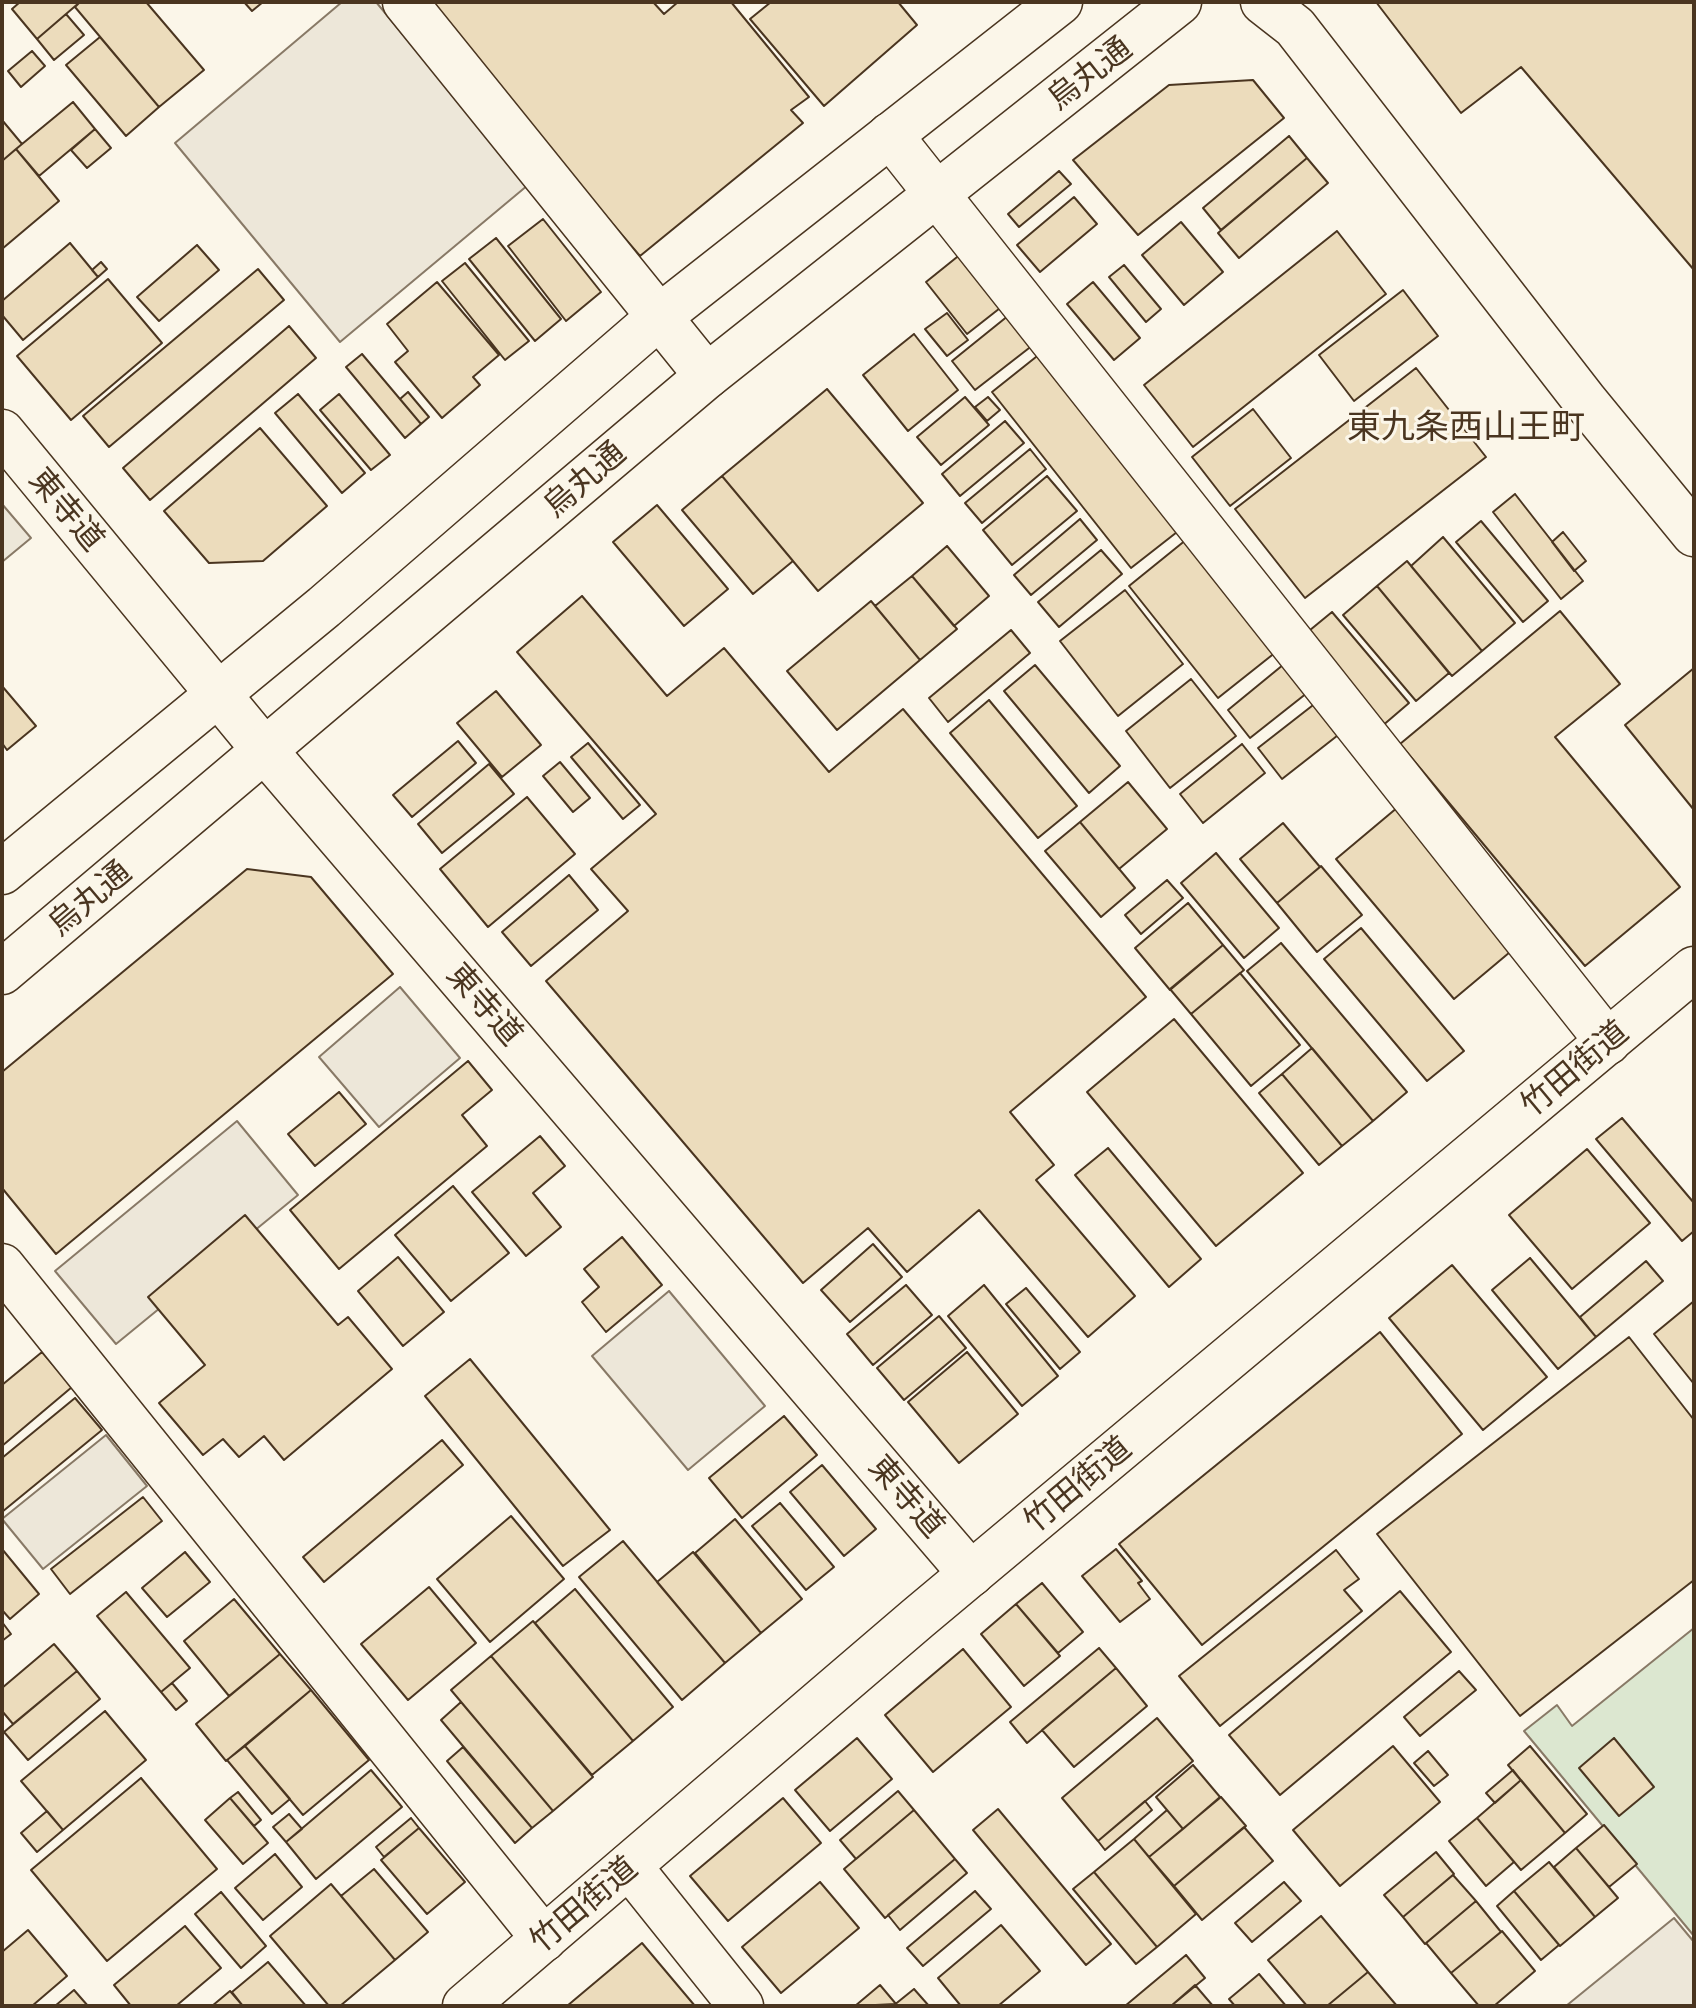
<!DOCTYPE html>
<html>
<head>
<meta charset="utf-8">
<style>
	body { margin:0 }
	#map { position:relative; width:1696px; height:2008px; overflow:hidden; background:#fbf6e9; font-family:"Alegreya Sans",sans-serif }
	canvas { display:block }
	.frame { position:absolute; inset:0; border:4px solid #4a3520; pointer-events:none }
</style>
</head>
<body>
<div id="map">
<canvas width="1696" height="2008"></canvas>
<div class="frame"></div>
</div>
<script>
const ctx = document.querySelector('canvas').getContext('2d');
ctx.lineJoin = 'round';
function paint(path, color) {
  ctx.fillStyle = color;
  ctx.fill(path, 'evenodd');
}
function shape(rows) {
  const path = new Path2D();
  for (const r of rows) {
    path.moveTo(r[0], r[1]);
    for (let i = 2; i < r.length; i += 2) path.lineTo(r[i], r[i + 1]);
  }
  return path;
}
function trace(path, color, width, dash) {
  ctx.strokeStyle = color;
  ctx.lineWidth = width;
  ctx.lineCap = dash ? 'butt' : 'round';
  ctx.setLineDash(dash || []);
  ctx.stroke(path);
}
function label(font, color, halo, rows, align = 'center') {
  ctx.font = font + ' "Alegreya Sans","Noto Sans JP",sans-serif';
  ctx.lineWidth = 6;
  ctx.setLineDash([]);
  ctx.textBaseline = 'middle';
  ctx.strokeStyle = halo;
  ctx.fillStyle = color;
  for (const [text, x, y, turn = 0] of rows) {
    ctx.save();
    ctx.translate(x, y);
    ctx.rotate((+turn || 0) * Math.PI / 180);
    ctx.textAlign = isNaN(turn) ? turn : align;
    if (halo) ctx.strokeText(text, 0, 0);
    ctx.fillText(text, 0, 0);
    ctx.restore();
  }
}
const green = shape([
	[1694,1628,1694,1936,1524,1731,1557,1705,1572,1726,1694,1628]
]);
paint(green, '#dce7d0');
trace(green, '#887966', 2);
const parking = shape([
	[342,2,376,2,528,185,340,342,175,143,342,2],
	[2,504,31,538,2,562,2,504],
	[400,987,460,1058,379,1127,319,1057,400,987],
	[237,1121,298,1195,116,1344,55,1271,237,1121],
	[669,1291,765,1406,688,1470,592,1356,669,1291],
	[106,1435,147,1486,43,1569,2,1519,106,1435],
	[1674,1918,1694,1942,1694,2006,1566,2006,1674,1918]
]);
paint(parking, '#ede7d9');
trace(parking, '#887966', 2);
const building = shape([
	[20,2,80,2,37,39,12,9,20,2],
	[80,2,146,2,204,70,159,107,75,7,80,2],
	[244,2,263,2,252,11,244,2],
	[423,2,653,2,664,14,678,2,731,2,809,97,791,110,803,123,640,256,423,2],
	[771,2,898,2,917,25,824,106,750,19,771,2],
	[1376,2,1694,2,1694,270,1521,67,1461,113,1376,2],
	[66,14,84,35,54,60,37,39,66,14],
	[100,37,159,107,126,136,66,65,100,37],
	[32,51,45,66,21,87,8,71,32,51],
	[1253,80,1284,118,1138,235,1073,160,1169,85,1253,80],
	[73,102,95,129,39,176,16,149,73,102],
	[2,120,22,144,2,161,2,120],
	[95,129,111,148,87,168,71,150,95,129],
	[1289,136,1307,158,1221,230,1203,208,1289,136],
	[16,149,59,201,2,249,2,161,16,149],
	[1307,158,1328,183,1239,258,1218,233,1307,158],
	[1059,171,1071,184,1019,227,1008,214,1059,171],
	[1074,197,1097,224,1040,272,1017,245,1074,197],
	[543,219,601,292,566,321,508,246,543,219],
	[1181,222,1223,272,1184,305,1142,255,1181,222],
	[1337,231,1386,294,1193,447,1144,385,1337,231],
	[496,238,561,319,535,341,469,259,496,238],
	[70,243,98,277,23,340,2,315,2,301,70,243],
	[197,245,219,270,159,321,137,297,197,245],
	[967,249,1009,301,967,334,926,282,967,249],
	[101,262,107,269,98,277,92,270,101,262],
	[465,263,529,341,505,360,442,281,465,263],
	[1124,265,1161,309,1146,322,1109,277,1124,265],
	[258,269,284,300,109,447,83,416,258,269],
	[108,279,162,343,71,420,17,356,108,279],
	[437,282,499,355,473,377,480,385,442,418,395,362,408,351,387,324,437,282],
	[1093,282,1140,338,1114,360,1067,304,1093,282],
	[1403,290,1438,336,1354,401,1319,355,1403,290],
	[1019,307,1042,338,975,390,952,361,1019,307],
	[947,313,968,340,947,356,925,329,947,313],
	[289,326,316,358,150,500,123,468,289,326],
	[914,334,958,390,908,431,863,375,914,334],
	[1046,349,1186,525,1131,568,992,392,1046,349],
	[362,354,421,424,405,438,346,367,362,354],
	[1416,368,1486,457,1305,598,1235,509,1416,368],
	[827,389,923,503,818,591,722,476,827,389],
	[408,392,429,417,421,424,400,399,408,392],
	[298,394,365,473,342,493,275,413,298,394],
	[339,394,390,455,371,470,320,410,339,394],
	[965,397,989,425,941,465,917,437,965,397],
	[988,397,1000,410,987,421,975,407,988,397],
	[1253,409,1291,458,1230,506,1192,457,1253,409],
	[1005,421,1024,443,960,496,942,474,1005,421],
	[260,428,327,506,263,561,209,563,164,511,260,428],
	[1030,449,1046,469,982,523,965,503,1030,449],
	[722,476,793,561,753,594,682,510,722,476],
	[1047,476,1077,511,1012,565,983,530,1047,476],
	[1515,494,1583,581,1561,599,1493,512,1515,494],
	[657,505,728,589,684,626,613,542,657,505],
	[1080,519,1097,540,1031,595,1014,575,1080,519],
	[1481,521,1548,601,1523,622,1456,542,1481,521],
	[1563,532,1586,561,1574,571,1552,542,1563,532],
	[1192,535,1281,648,1218,698,1129,586,1192,535],
	[1443,537,1515,623,1482,651,1411,566,1443,537],
	[947,546,989,596,954,626,912,576,947,546],
	[1101,550,1122,574,1059,627,1038,602,1101,550],
	[1407,561,1482,651,1452,676,1377,586,1407,561],
	[912,576,957,629,920,660,875,606,912,576],
	[1377,586,1449,673,1416,701,1343,615,1377,586],
	[1125,590,1183,664,1118,716,1060,641,1125,590],
	[582,596,667,696,724,648,829,772,903,709,1146,997,1010,1112,1054,1165,1036,1180,1135,1296,1088,1337,979,1210,907,1272,868,1228,803,1283,546,981,628,911,591,869,656,814,517,652,582,596],
	[871,601,920,660,837,730,787,671,871,601],
	[1560,611,1620,684,1555,737,1680,887,1585,966,1400,744,1560,611],
	[1332,612,1409,703,1381,727,1304,635,1332,612],
	[1011,630,1030,653,948,722,929,698,1011,630],
	[1289,660,1312,689,1250,738,1228,710,1289,660],
	[1035,665,1120,766,1089,793,1004,691,1035,665],
	[1694,668,1694,810,1625,725,1694,668],
	[1191,679,1236,736,1170,788,1126,731,1191,679],
	[2,686,36,726,7,750,2,743,2,686],
	[496,691,541,745,502,777,457,723,496,691],
	[989,700,1077,806,1038,838,950,733,989,700],
	[1317,702,1342,732,1282,779,1258,748,1317,702],
	[458,741,476,763,412,817,393,795,458,741],
	[588,743,640,805,623,819,571,757,588,743],
	[1242,744,1265,773,1203,823,1180,794,1242,744],
	[560,762,590,798,573,812,543,776,560,762],
	[489,764,514,794,442,853,418,824,489,764],
	[1128,782,1167,829,1119,869,1080,822,1128,782],
	[527,797,575,854,488,927,440,869,527,797],
	[1398,807,1516,947,1454,999,1336,859,1398,807],
	[1080,822,1135,888,1101,917,1045,851,1080,822],
	[1283,823,1320,867,1277,903,1240,859,1283,823],
	[1216,853,1279,928,1244,958,1181,883,1216,853],
	[1321,866,1362,915,1317,952,1277,903,1321,866],
	[247,869,311,877,393,974,56,1254,2,1188,2,1072,247,869],
	[569,875,598,910,531,966,502,932,569,875],
	[1167,880,1183,898,1141,934,1125,915,1167,880],
	[1188,903,1223,945,1170,990,1135,948,1188,903],
	[1361,928,1464,1051,1427,1081,1324,959,1361,928],
	[1281,943,1407,1092,1373,1121,1247,971,1281,943],
	[1223,945,1244,970,1191,1014,1170,989,1223,945],
	[1240,973,1300,1045,1251,1086,1191,1014,1240,973],
	[1174,1019,1303,1173,1216,1246,1087,1092,1174,1019],
	[1312,1048,1373,1121,1342,1146,1282,1074,1312,1048],
	[468,1061,492,1090,462,1115,487,1146,339,1269,290,1210,468,1061],
	[1282,1074,1342,1146,1319,1165,1259,1093,1282,1074],
	[339,1092,366,1124,315,1166,288,1134,339,1092],
	[1622,1118,1694,1203,1694,1231,1682,1241,1596,1139,1622,1118],
	[540,1136,565,1166,533,1193,561,1227,526,1256,472,1192,540,1136],
	[1108,1148,1201,1259,1169,1287,1075,1175,1108,1148],
	[1587,1149,1650,1223,1572,1289,1509,1215,1587,1149],
	[453,1186,509,1253,451,1301,395,1235,453,1186],
	[245,1215,338,1325,348,1317,392,1369,284,1460,264,1436,239,1457,223,1439,203,1455,159,1403,205,1365,148,1297,245,1215],
	[622,1237,662,1285,606,1332,582,1302,599,1287,584,1269,622,1237],
	[873,1244,902,1277,850,1322,821,1290,873,1244],
	[398,1257,444,1312,403,1346,358,1291,398,1257],
	[1530,1258,1596,1337,1558,1369,1492,1290,1530,1258],
	[1646,1261,1663,1281,1596,1337,1580,1317,1646,1261],
	[1452,1265,1547,1377,1483,1430,1389,1318,1452,1265],
	[906,1285,932,1315,873,1365,847,1334,906,1285],
	[984,1285,1058,1376,1022,1406,948,1316,984,1285],
	[1026,1288,1080,1352,1060,1369,1006,1304,1026,1288],
	[1694,1301,1694,1384,1654,1334,1694,1301],
	[939,1316,966,1348,904,1400,877,1368,939,1316],
	[1380,1332,1462,1434,1202,1645,1119,1544,1380,1332],
	[1629,1337,1694,1420,1694,1580,1520,1716,1377,1534,1629,1337],
	[42,1352,72,1387,2,1446,2,1385,42,1352],
	[967,1352,1018,1414,959,1463,908,1402,967,1352],
	[470,1359,610,1530,563,1566,425,1396,470,1359],
	[75,1398,102,1430,2,1512,2,1458,75,1398],
	[784,1416,817,1455,742,1518,709,1478,784,1416],
	[442,1440,463,1465,324,1582,303,1557,442,1440],
	[822,1465,876,1529,844,1556,790,1492,822,1465],
	[143,1497,162,1521,70,1594,51,1569,143,1497],
	[780,1503,834,1567,806,1590,752,1526,780,1503],
	[511,1516,564,1579,490,1642,437,1579,511,1516],
	[735,1519,802,1599,761,1633,695,1553,735,1519],
	[623,1541,725,1663,682,1700,579,1577,623,1541],
	[2,1549,39,1594,10,1619,2,1610,2,1549],
	[1116,1549,1142,1581,1138,1583,1150,1599,1120,1622,1082,1576,1116,1549],
	[1336,1550,1359,1579,1344,1590,1362,1611,1220,1726,1179,1676,1336,1550],
	[185,1552,210,1582,167,1617,142,1588,185,1552],
	[693,1552,761,1633,725,1663,657,1582,693,1552],
	[1042,1583,1083,1632,1058,1653,1016,1604,1042,1583],
	[429,1587,476,1643,408,1700,361,1644,429,1587],
	[575,1589,673,1707,633,1741,535,1623,575,1589],
	[1400,1591,1451,1652,1280,1795,1229,1735,1400,1591],
	[126,1592,190,1668,161,1692,97,1616,126,1592],
	[234,1599,280,1654,229,1696,184,1641,234,1599],
	[1016,1604,1060,1656,1024,1686,981,1634,1016,1604],
	[533,1621,633,1741,592,1775,491,1656,533,1621],
	[2,1622,11,1634,2,1641,2,1622],
	[54,1644,77,1671,13,1724,2,1711,2,1688,54,1644],
	[1099,1648,1116,1668,1027,1743,1010,1722,1099,1648],
	[963,1649,1011,1707,933,1772,885,1715,963,1649],
	[280,1654,311,1690,226,1761,196,1724,280,1654],
	[491,1656,593,1777,553,1811,451,1690,491,1656],
	[1116,1668,1147,1706,1074,1767,1042,1730,1116,1668],
	[77,1671,100,1699,28,1760,4,1732,77,1671],
	[1459,1671,1476,1690,1420,1736,1404,1717,1459,1671],
	[172,1683,187,1701,176,1710,161,1692,172,1683],
	[311,1690,369,1760,303,1815,245,1746,311,1690],
	[461,1702,553,1811,532,1828,441,1720,461,1702],
	[105,1711,146,1760,63,1830,21,1781,105,1711],
	[1157,1718,1193,1761,1098,1841,1062,1798,1157,1718],
	[857,1738,892,1779,830,1831,795,1790,857,1738],
	[1614,1738,1654,1787,1619,1816,1579,1768,1614,1738],
	[245,1746,290,1799,272,1814,227,1760,245,1746],
	[1393,1746,1440,1802,1340,1886,1293,1830,1393,1746],
	[1530,1746,1587,1814,1565,1833,1508,1765,1530,1746],
	[463,1747,532,1828,515,1843,447,1761,463,1747],
	[1428,1751,1448,1775,1434,1786,1414,1763,1428,1751],
	[1193,1765,1220,1797,1183,1829,1156,1797,1193,1765],
	[371,1770,402,1807,316,1879,286,1842,371,1770],
	[1513,1770,1521,1780,1495,1803,1486,1793,1513,1770],
	[141,1778,217,1869,107,1961,31,1870,141,1778],
	[1521,1780,1565,1833,1521,1870,1477,1818,1521,1780],
	[898,1791,914,1810,856,1859,840,1840,898,1791],
	[238,1792,261,1820,254,1826,230,1798,238,1792],
	[1221,1797,1246,1826,1174,1886,1149,1857,1221,1797],
	[230,1798,268,1843,243,1864,205,1820,230,1798],
	[783,1798,821,1843,728,1921,690,1876,783,1798],
	[1145,1801,1152,1810,1105,1850,1098,1841,1145,1801],
	[998,1809,1111,1944,1086,1965,973,1830,998,1809],
	[914,1810,955,1859,885,1918,844,1869,914,1810],
	[1167,1810,1183,1829,1149,1857,1134,1839,1167,1810],
	[47,1811,63,1830,37,1852,21,1833,47,1811],
	[289,1814,302,1829,286,1842,273,1827,289,1814],
	[411,1818,419,1828,384,1857,376,1847,411,1818],
	[1477,1818,1514,1862,1486,1886,1449,1841,1477,1818],
	[1604,1825,1637,1864,1609,1887,1576,1848,1604,1825],
	[1244,1827,1273,1861,1202,1920,1174,1886,1244,1827],
	[419,1828,465,1882,427,1914,381,1860,419,1828],
	[1134,1839,1196,1914,1157,1947,1094,1872,1134,1839],
	[1576,1848,1618,1898,1595,1917,1554,1867,1576,1848],
	[1436,1852,1454,1874,1403,1917,1384,1895,1436,1852],
	[275,1854,302,1887,263,1920,235,1888,275,1854],
	[955,1859,967,1873,900,1930,888,1915,955,1859],
	[1549,1862,1595,1917,1560,1946,1514,1891,1549,1862],
	[374,1869,428,1932,395,1960,341,1896,374,1869],
	[1094,1872,1157,1947,1136,1964,1073,1889,1094,1872],
	[1453,1875,1476,1901,1425,1944,1403,1917,1453,1875],
	[820,1882,859,1928,781,1993,742,1947,820,1882],
	[1284,1882,1301,1901,1252,1942,1235,1923,1284,1882],
	[331,1884,395,1960,340,2006,329,2006,270,1936,331,1884],
	[975,1891,991,1909,923,1966,907,1948,975,1891],
	[1514,1891,1559,1945,1541,1960,1497,1906,1514,1891],
	[221,1892,266,1946,241,1968,195,1914,221,1892],
	[1476,1901,1501,1932,1451,1973,1426,1943,1476,1901],
	[1321,1916,1368,1972,1327,2006,1307,2006,1268,1960,1321,1916],
	[1001,1925,1040,1971,998,2006,961,2006,938,1978,1001,1925],
	[185,1926,221,1968,176,2006,131,2006,114,1985,185,1926],
	[28,1930,67,1976,32,2006,2,2006,2,1952,28,1930],
	[1502,1931,1535,1971,1494,2006,1479,2006,1451,1973,1502,1931],
	[642,1943,695,2006,567,2006,642,1943],
	[1186,1955,1205,1978,1171,2006,1125,2006,1186,1955],
	[268,1962,306,2006,243,2006,232,1992,268,1962],
	[1368,1972,1397,2006,1327,2006,1368,1972],
	[1259,1974,1286,2006,1235,2006,1229,1999,1259,1974],
	[880,1985,896,2004,855,2006,880,1985],
	[1195,1985,1213,2006,1171,2006,1195,1985],
	[914,1989,929,2006,893,2006,914,1989],
	[74,1990,88,2006,55,2006,74,1990],
	[230,1991,243,2006,212,2006,230,1991]
]);
paint(building, '#ecdcbc');
trace(building, '#4a3520', 2);
const street = shape([
	[405,2,707,376],
	[890,135,1608,1042],
	[2,432,266,752,971,1574],
	[2,1266,544,1939],
	[629,1866,741,2006]
]);
const secondary = shape([
	[1263,2,1295,27,1585,401,1694,534],
	[2,872,324,607,659,317,1060,2],
	[2,972,707,376,1179,2],
	[465,2006,918,1618,1694,969]
]);
trace(street, '#4a3520', 47);
trace(secondary, '#4a3520', 47);
trace(street, '#fbf6e9', 44);
trace(secondary, '#fbf6e9', 44);
label('32px', '#4a3520', '#fbf6e9', [
	["烏丸通",1090,74,-38],
	["烏丸通",585,480,-41],
	["東寺道",66,510,50],
	["烏丸通",90,899,-40],
	["東寺道",484,1005,49],
	["竹田街道",1575,1069,-40],
	["竹田街道",1078,1485,-40],
	["東寺道",906,1497,49],
	["竹田街道",584,1905,-40]
]);
label('34px', '#4a3520', '#fbf6e9', [
	["東九条西山王町",1466,428]
]);
</script>
</body>
</html>
